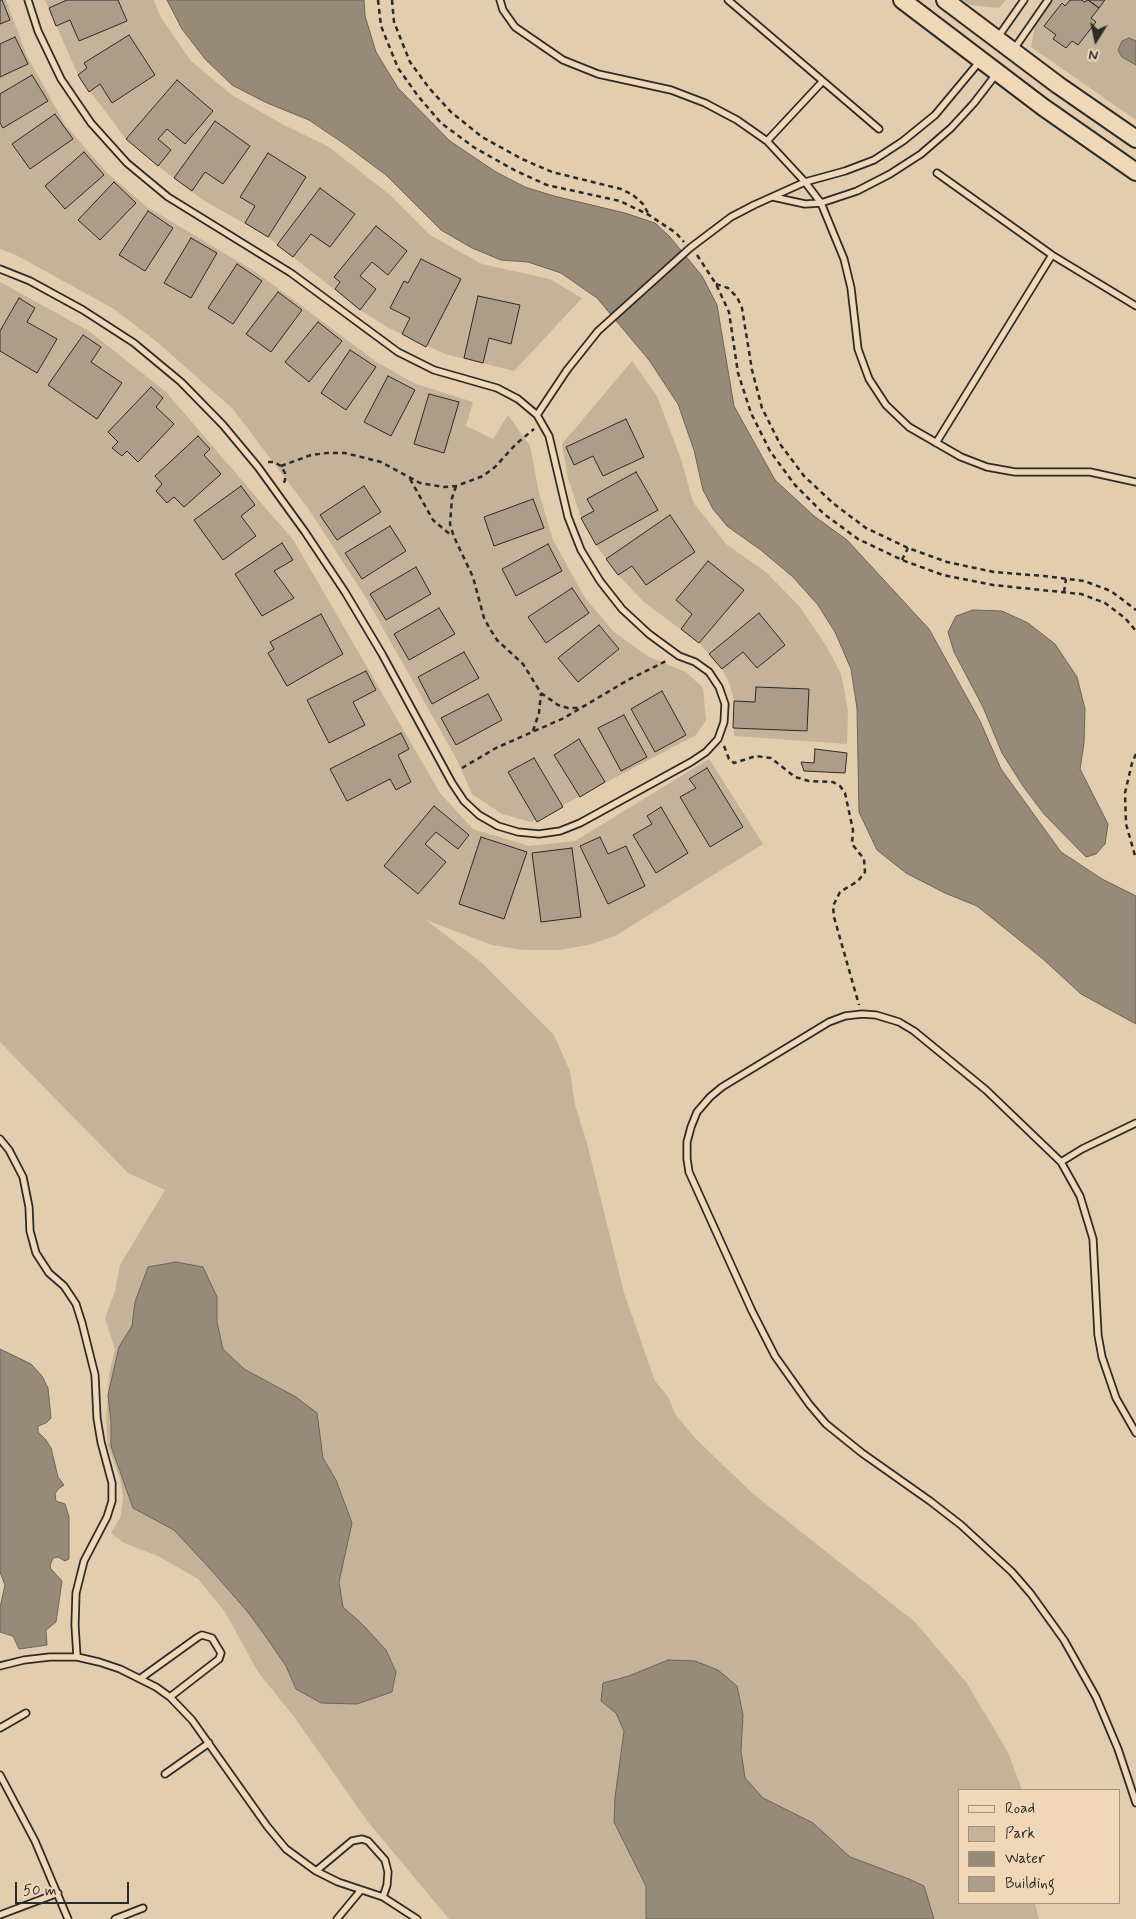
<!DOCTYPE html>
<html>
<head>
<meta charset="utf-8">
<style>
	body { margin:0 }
	#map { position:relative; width:1136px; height:1919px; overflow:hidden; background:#e3cdaf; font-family:Mynerve,sans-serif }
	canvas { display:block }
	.legend { position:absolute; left:958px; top:1789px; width:162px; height:115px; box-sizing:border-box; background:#efd7b7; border:1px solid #a1927f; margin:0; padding:6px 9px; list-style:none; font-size:15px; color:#2b2b2b }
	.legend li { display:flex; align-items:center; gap:10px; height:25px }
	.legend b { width:25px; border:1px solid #a1927f }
	.north { position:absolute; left:1071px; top:15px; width:50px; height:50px; -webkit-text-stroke:4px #efd7b7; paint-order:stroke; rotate:190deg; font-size:14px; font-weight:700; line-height:20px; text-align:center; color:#2b2b2b }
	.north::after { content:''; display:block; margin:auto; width:18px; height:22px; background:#2b2b2b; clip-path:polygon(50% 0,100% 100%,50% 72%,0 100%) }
	.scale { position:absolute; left:15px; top:1882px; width:114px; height:22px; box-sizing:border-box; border:2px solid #2b2b2b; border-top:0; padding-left:6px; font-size:15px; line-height:18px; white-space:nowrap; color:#2b2b2b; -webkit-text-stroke:4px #efd7b7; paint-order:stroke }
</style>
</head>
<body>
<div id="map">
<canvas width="1136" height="1919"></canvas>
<ul class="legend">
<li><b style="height:6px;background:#efd7b7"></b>Road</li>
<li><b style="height:14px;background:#c4b299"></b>Park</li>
<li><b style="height:14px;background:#988a78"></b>Water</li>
<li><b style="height:14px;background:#ad9d88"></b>Building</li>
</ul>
<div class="north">N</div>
<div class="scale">50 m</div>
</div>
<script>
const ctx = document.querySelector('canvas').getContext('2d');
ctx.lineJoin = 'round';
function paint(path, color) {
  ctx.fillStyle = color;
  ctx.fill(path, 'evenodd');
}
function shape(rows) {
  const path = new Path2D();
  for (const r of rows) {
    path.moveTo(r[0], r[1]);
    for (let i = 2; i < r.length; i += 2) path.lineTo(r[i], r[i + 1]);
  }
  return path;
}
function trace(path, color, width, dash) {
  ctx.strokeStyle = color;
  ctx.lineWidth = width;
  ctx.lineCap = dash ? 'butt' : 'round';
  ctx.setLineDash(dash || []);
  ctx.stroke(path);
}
paint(shape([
	[0,0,6,0,27,56,66,126,108,174,147,207,256,272,378,363,416,384,473,402,466,426,493,439,508,415,530,446,539,493,553,540,585,598,614,632,649,657,686,672,703,688,706,720,696,735,531,822,502,814,472,794,457,760,366,598,310,511,233,409,157,342,114,309,16,255,0,249],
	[45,0,154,0,160,16,191,61,232,95,280,123,329,147,390,195,430,235,482,264,550,279,582,298,514,371,445,354,389,328,360,310,268,237,203,200,158,166,126,139,78,75],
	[963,0,1006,0,999,8,970,5],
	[1052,0,1136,0,1136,120,1031,47,1036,21],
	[0,282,89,331,166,392,294,541,440,793,473,829,529,846,575,841,709,759,763,844,615,936,588,945,559,950,524,950,492,945,426,920,482,963,554,1035,570,1071,575,1105,587,1143,624,1293,655,1381,669,1398,675,1414,695,1438,752,1493,915,1622,966,1682,1008,1752,1022,1790,960,1790,960,1903,1035,1903,1039,1919,449,1919,368,1822,295,1718,258,1672,225,1612,198,1579,158,1556,124,1543,111,1533,121,1516,123,1495,120,1479,108,1446,106,1422,109,1375,115,1349,105,1318,115,1291,120,1265,165,1190,128,1173,0,1042],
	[632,361,657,396,681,459,693,502,726,544,766,572,800,607,827,647,841,674,848,710,847,744,734,736,734,701,729,682,722,669,699,643,644,602,618,575,596,545,581,518,568,478,562,444]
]), '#c4b299');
const water = shape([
	[167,0,364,0,365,16,376,52,398,88,450,141,496,172,525,187,554,196,625,213,655,223,670,237,702,276,717,305,734,406,775,480,814,516,847,540,929,629,980,721,1001,769,1061,852,1102,879,1136,896,1136,1024,1081,994,1043,959,977,906,945,893,906,873,877,850,859,812,857,708,851,669,835,632,818,605,793,577,762,551,727,526,713,509,703,490,694,450,678,404,649,360,597,298,561,273,528,262,501,260,472,248,441,230,386,175,343,143,309,120,267,103,232,85,205,59,182,29,167,0],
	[1129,38,1136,41,1136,65,1122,57,1118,50,1122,41,1129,38],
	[973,610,1002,611,1028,623,1055,644,1077,677,1085,709,1084,743,1080,769,1108,824,1105,844,1096,854,1086,857,1044,814,1023,786,1002,753,983,707,954,652,948,632,956,616,973,610],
	[176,1262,203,1267,217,1297,217,1322,223,1349,244,1369,296,1397,317,1413,323,1458,336,1480,352,1523,339,1582,343,1607,363,1625,386,1650,396,1672,392,1692,357,1704,321,1703,296,1689,286,1666,264,1634,247,1611,213,1572,174,1530,133,1508,111,1446,111,1421,108,1395,119,1347,132,1326,135,1302,148,1267,176,1262],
	[0,1349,31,1364,42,1376,48,1388,51,1418,46,1423,38,1426,38,1432,46,1440,51,1448,58,1477,64,1485,58,1489,55,1494,56,1501,65,1504,69,1517,69,1559,65,1561,58,1557,53,1558,50,1566,51,1569,62,1581,56,1622,46,1630,47,1645,19,1649,13,1636,0,1632,0,1608,5,1585,0,1572,0,1349],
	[668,1660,695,1661,718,1670,737,1686,743,1715,741,1751,745,1778,763,1798,813,1823,850,1857,909,1879,924,1886,934,1919,646,1919,646,1886,614,1822,615,1798,624,1731,616,1713,601,1701,603,1683,629,1676,668,1660]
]);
paint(water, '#988a78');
trace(water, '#6c6459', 1);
const building = shape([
	[0,0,2,0,10,20,0,24,0,0],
	[67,0,118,0,127,21,79,41,70,20,56,26,49,8,67,0],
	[1070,0,1082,0,1084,2,1088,0,1099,8,1091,18,1096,22,1078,45,1072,41,1066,48,1053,39,1056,35,1044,26,1062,3,1065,6,1070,0],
	[1088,0,1105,0,1099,8,1088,0],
	[129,35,155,75,112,103,100,84,89,92,78,75,87,68,84,63,129,35],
	[15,37,28,64,0,77,0,44,15,37],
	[32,75,48,101,3,128,0,123,0,94,32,75],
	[177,80,213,111,185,144,167,129,158,139,171,150,158,166,126,139,177,80],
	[55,114,73,139,30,169,12,144,55,114],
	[215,121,250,146,223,184,205,172,192,191,174,178,215,121],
	[84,152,104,175,65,209,45,186,84,152],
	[268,153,306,177,268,237,245,223,255,206,240,197,268,153],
	[114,182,136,203,100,240,78,220,114,182],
	[320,188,355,214,330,247,311,234,293,257,277,245,320,188],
	[148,211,173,228,145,271,119,255,148,211],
	[376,226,407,251,388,275,372,262,360,276,376,289,360,310,335,289,340,282,334,277,376,226],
	[191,238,217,253,191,298,164,283,191,238],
	[421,259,461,279,426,347,402,334,410,318,390,308,404,281,408,283,421,259],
	[237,264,262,281,233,324,208,308,237,264],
	[278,292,302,310,271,352,246,334,278,292],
	[478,296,520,305,511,344,489,338,483,363,464,358,478,296],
	[19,298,35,308,27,322,57,339,37,373,0,351,0,331,19,298],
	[318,322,342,341,309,382,285,362,318,322],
	[83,335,101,347,91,362,122,383,97,419,48,385,83,335],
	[350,350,376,367,346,410,321,393,350,350],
	[388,376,415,390,391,436,364,422,388,376],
	[151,387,163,398,156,407,174,424,138,462,127,451,122,456,112,448,118,442,108,432,151,387],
	[429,394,459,402,444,453,414,444,429,394],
	[626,419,644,457,603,476,593,456,574,465,566,447,626,419],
	[198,436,210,449,204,455,221,474,184,507,174,497,167,503,156,491,162,484,155,476,198,436],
	[636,472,658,510,596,545,581,518,594,511,587,499,636,472],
	[241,486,255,505,241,516,256,536,223,560,194,520,241,486],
	[364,486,381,512,337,540,320,515,364,486],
	[533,499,544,528,494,546,484,517,533,499],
	[670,515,695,552,646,585,632,566,618,575,606,559,670,515],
	[390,526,406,551,362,579,345,553,390,526],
	[282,543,293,560,274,571,294,598,262,616,235,574,282,543],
	[548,544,562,571,516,596,502,569,548,544],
	[708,561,744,590,699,643,681,629,692,614,676,600,708,561],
	[416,567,431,594,386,620,370,594,416,567],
	[572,588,589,613,546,643,528,617,572,588],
	[439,608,455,634,409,660,394,634,439,608],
	[759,613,785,645,757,668,743,652,722,669,709,654,759,613],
	[321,614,343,654,287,686,268,653,274,649,270,642,321,614],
	[599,625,619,649,578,682,558,658,599,625],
	[464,652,479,678,432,704,418,677,464,652],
	[366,671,376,690,353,702,365,725,329,743,307,700,366,671],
	[756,687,809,689,807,731,733,728,734,701,755,702,756,687],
	[662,691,686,735,655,752,631,709,662,691],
	[488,694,502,720,456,745,441,718,488,694],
	[624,715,647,757,621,771,598,728,624,715],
	[401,733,409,749,398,755,411,782,396,790,390,779,347,801,330,769,401,733],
	[579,739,605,782,580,797,554,755,579,739],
	[815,749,847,753,845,773,804,771,801,762,814,763,815,749],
	[534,758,563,807,537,822,508,772,534,758],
	[707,768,743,827,710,847,680,797,696,788,689,779,707,768],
	[434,806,469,835,458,849,436,832,425,844,446,862,418,894,384,866,434,806],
	[661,807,688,853,656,873,633,835,652,824,647,816,661,807],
	[481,837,527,852,504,919,459,904,481,837],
	[600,837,608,854,626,846,645,886,608,904,580,846,600,837],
	[572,848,581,917,541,922,532,853,572,848]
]);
paint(building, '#ad9d88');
trace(building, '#2b2b2b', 1);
const lane = shape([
	[500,0,503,10,515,27,563,60,598,74,671,90,705,103,737,120,767,141,805,182,821,203,844,259,851,288,858,349,869,379,886,405,909,427,961,457,987,467,1015,472,1090,472,1136,482],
	[728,0,879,129],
	[998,37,1024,0],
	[1014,49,1048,0],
	[767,141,822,82],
	[937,173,1052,255,1136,306],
	[773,197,805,204,821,203,857,191,890,174,921,154,951,128,974,103,997,73],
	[754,205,805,182,845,171,874,160,903,141,935,115,980,61],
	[0,269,30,281,83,310,134,343,181,382,223,425,258,467,305,532,345,592,382,654,452,783,464,801,479,815,498,826,518,832,539,834,560,831,580,823,691,762,706,752,718,739,724,722,725,704,719,687,709,672,695,662,679,656,649,634,622,609,600,581,581,550,568,517,549,436,537,415,518,399,497,388,434,370,398,352,291,273,168,197,127,163,91,123,61,79,38,31,28,0],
	[537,415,567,370],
	[936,443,1052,255],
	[0,1139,9,1150,23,1177,29,1207,30,1231,36,1253,49,1273,64,1286,76,1304,82,1323,95,1375,97,1418,101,1442,112,1483,112,1501,107,1517,84,1561,76,1593,75,1625,77,1657],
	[1061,1162,1082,1149,1136,1123],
	[1136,1433,1116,1398,1102,1357,1098,1335,1093,1239,1080,1196,1061,1162,986,1090,914,1031,899,1022,876,1015,862,1014,845,1016,829,1022,722,1087,710,1097,697,1112,691,1127,687,1142,687,1159,689,1172,752,1311,775,1356,809,1404,826,1424,862,1453,930,1501,961,1525,1012,1572,1031,1594,1064,1640,1096,1697,1118,1749,1136,1803],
	[0,1666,24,1660,50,1657,77,1657,99,1662,120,1669,156,1687,170,1697,192,1720,267,1826,286,1849,316,1871,338,1882,383,1897,417,1919],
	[141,1678,198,1637,202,1635,212,1638,221,1653,219,1659,170,1697],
	[0,1728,26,1713],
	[165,1774,209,1743],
	[0,1775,35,1841,68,1919],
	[316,1871,352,1841,362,1839,368,1841,385,1860,388,1872,387,1885,383,1897],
	[0,1915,58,1893],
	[115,1919,143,1908],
	[337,1919,361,1890]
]);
const secondary = shape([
	[902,0,1043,107,1136,172],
	[945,0,1058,85,1136,139]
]);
trace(lane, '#2b2b2b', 9);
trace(secondary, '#2b2b2b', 20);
trace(shape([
	[378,0,381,26,398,68,418,96,441,123,475,148,516,171,547,185,620,201,649,215,676,233,684,242],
	[392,0,394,22,410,62,429,88,451,112,482,137,522,159,552,172,621,189,633,195,643,204,648,213],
	[697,255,716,284,729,312,738,373,751,413,770,451,795,485,824,514,858,539,902,560,943,575,993,585,1081,594,1105,603,1125,618,1136,631],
	[716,284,728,288,737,297,742,308,752,370,762,408,780,444,804,476,834,504,866,528,908,548,947,562,994,572,1044,576,1084,581,1111,591,1136,610],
	[268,462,274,462,281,466,285,473,285,480,283,485],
	[281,466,311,455,327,453,345,453,381,462,420,483,444,487,456,486,483,476,495,467,516,444,534,429],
	[410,479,433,520,452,536],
	[456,486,452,498,450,524,454,537,473,577,484,618,490,629,497,640,523,664,541,693,558,705,568,708,579,708],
	[902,560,908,548],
	[1064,592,1066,579],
	[533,731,539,713,541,693],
	[724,746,729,759,734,763,756,756,771,758,795,777,809,781,833,782,840,786,845,793,853,830,852,844,864,859,865,872,858,881,840,892,833,906,834,917,859,1005],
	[1136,754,1132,763,1125,793,1126,824,1136,859],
	[462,768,496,748,564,718,628,680,668,660]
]), '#2b2b2b', 2.5, [5, 4]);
trace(lane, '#efd7b7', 5.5);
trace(secondary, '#efd7b7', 16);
const laneBridge = shape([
	[567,370,598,331,690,248,731,217,754,205]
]);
trace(laneBridge, '#2b2b2b', 9, []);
trace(laneBridge, '#efd7b7', 5.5);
</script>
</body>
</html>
